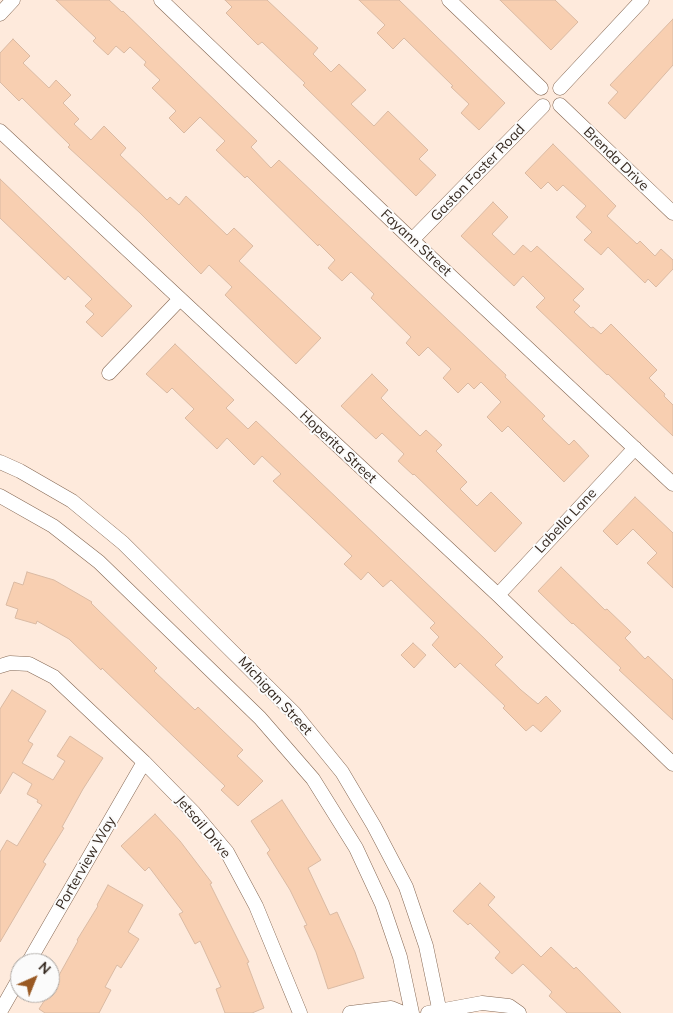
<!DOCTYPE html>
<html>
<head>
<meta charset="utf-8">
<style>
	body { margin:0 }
	#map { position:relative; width:673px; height:1013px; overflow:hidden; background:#feeadc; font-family:Mulish,sans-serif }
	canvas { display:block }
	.north { position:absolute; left:10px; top:953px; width:50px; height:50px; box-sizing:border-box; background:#fbfbfb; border:1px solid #aca7a3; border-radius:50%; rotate:44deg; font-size:14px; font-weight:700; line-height:20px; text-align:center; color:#352920 }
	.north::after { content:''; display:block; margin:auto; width:18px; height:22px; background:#995923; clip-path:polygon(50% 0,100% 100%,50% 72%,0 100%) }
</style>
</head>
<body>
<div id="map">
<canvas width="673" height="1013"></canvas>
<div class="north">N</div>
</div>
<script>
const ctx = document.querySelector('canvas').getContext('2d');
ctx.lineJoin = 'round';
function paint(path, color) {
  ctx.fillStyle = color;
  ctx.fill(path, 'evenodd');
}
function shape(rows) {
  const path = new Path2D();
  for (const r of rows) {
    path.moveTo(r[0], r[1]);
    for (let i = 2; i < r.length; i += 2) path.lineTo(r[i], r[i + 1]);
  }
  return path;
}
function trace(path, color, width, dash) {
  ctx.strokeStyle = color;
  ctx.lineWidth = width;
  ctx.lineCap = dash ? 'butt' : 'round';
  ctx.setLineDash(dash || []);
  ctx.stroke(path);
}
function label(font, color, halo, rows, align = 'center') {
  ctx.font = font + ' Mulish,sans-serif';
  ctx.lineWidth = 4;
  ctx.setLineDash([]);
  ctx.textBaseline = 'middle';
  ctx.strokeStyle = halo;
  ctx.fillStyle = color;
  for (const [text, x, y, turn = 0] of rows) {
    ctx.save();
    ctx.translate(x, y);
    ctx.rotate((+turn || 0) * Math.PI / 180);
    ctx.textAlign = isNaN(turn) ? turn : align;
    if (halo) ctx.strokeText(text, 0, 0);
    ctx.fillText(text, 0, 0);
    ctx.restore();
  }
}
const building = shape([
	[56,0,109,0,122,12,123,11,257,141,251,147,271,168,279,160,506,375,505,377,545,416,542,419,569,445,574,440,589,456,564,482,508,426,502,432,487,417,501,402,481,382,474,389,468,383,458,393,443,378,451,369,428,347,419,356,406,343,411,337,371,298,374,294,351,272,342,281,328,268,335,260,319,244,318,246,247,176,245,178,216,150,225,141,200,117,184,133,169,118,176,111,152,88,160,80,144,65,146,62,130,47,124,53,116,46,108,55,93,41,96,38,56,0],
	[225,0,267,0,318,48,313,54,331,72,339,64,366,90,351,104,374,126,388,111,428,150,419,159,436,175,416,196,303,85,305,83,262,42,258,45,226,13,232,7,225,0],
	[359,0,399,0,505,103,479,130,461,113,469,104,451,87,453,86,404,38,393,49,377,33,385,25,359,0],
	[500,0,555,0,578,22,551,50,500,0],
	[673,19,673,65,625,119,608,103,618,92,610,85,673,19],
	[13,39,30,56,23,63,49,88,56,80,71,95,63,103,79,119,74,124,91,140,104,126,126,148,120,155,167,200,170,197,179,205,186,196,227,235,234,228,253,246,239,261,321,338,296,364,225,295,232,287,209,265,201,274,140,213,68,147,70,145,22,98,19,101,0,82,0,53,13,39],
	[553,144,616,206,607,216,637,244,640,241,655,256,661,249,673,260,673,269,656,287,648,279,645,283,608,247,601,255,584,240,592,232,576,217,586,206,563,185,557,191,548,182,541,189,525,173,553,144],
	[0,179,132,306,102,337,86,322,94,314,85,306,92,299,68,276,65,280,0,218,0,179],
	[493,202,508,217,492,234,514,255,523,245,531,252,537,246,584,289,573,300,580,306,574,312,591,328,593,327,601,334,611,324,657,370,649,378,665,394,664,396,673,405,673,436,608,374,607,375,536,307,545,298,523,276,514,286,461,236,493,202],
	[175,344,234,400,226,408,248,429,256,421,484,638,503,657,495,665,521,690,538,704,546,696,561,711,541,732,533,725,526,731,503,708,505,706,460,663,455,668,432,645,439,637,430,628,435,623,391,580,383,587,368,572,361,580,344,564,352,556,273,481,281,474,262,456,254,465,227,438,217,449,185,418,194,409,172,388,167,393,146,374,175,344],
	[372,374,388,390,381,398,391,408,420,436,426,430,442,445,436,451,467,482,460,489,477,506,491,492,522,523,495,552,414,474,413,475,398,461,404,454,382,433,376,439,341,406,372,374],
	[635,497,673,533,673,588,647,563,657,553,633,529,617,545,603,531,635,497],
	[561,567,605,610,607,609,631,632,625,638,645,659,648,656,673,680,673,720,619,670,621,668,573,623,572,624,538,591,561,567],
	[27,572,54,580,92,602,91,603,157,668,154,671,195,710,198,707,243,750,237,756,263,781,238,806,221,790,225,786,102,668,101,670,69,639,37,621,36,624,15,618,18,609,6,605,14,582,23,585,27,572],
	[413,643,426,655,414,668,401,655,413,643],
	[12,690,46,711,28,741,33,744,22,763,53,780,65,761,57,756,70,736,103,758,83,789,62,827,64,828,43,862,46,864,0,942,0,852,7,840,17,846,42,805,37,802,38,800,27,794,32,784,13,772,0,794,0,709,12,690],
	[282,800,321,860,308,868,330,915,337,912,355,952,364,978,328,989,316,952,304,926,307,925,290,890,267,853,270,850,251,821,282,800],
	[155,814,180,841,212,883,210,884,249,962,247,963,264,1008,252,1013,225,1013,216,989,221,987,200,941,195,944,179,914,183,912,149,867,145,871,121,846,155,814],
	[480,883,495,897,488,905,541,957,551,947,574,969,576,967,621,1013,567,1013,549,996,552,992,523,964,512,974,495,958,500,952,470,923,468,925,453,911,480,883],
	[108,885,143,905,128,932,139,939,121,968,117,965,105,987,111,990,99,1013,45,1013,39,1009,59,978,58,977,78,941,77,940,98,906,97,905,108,885]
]);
paint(building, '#f8cfb1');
trace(building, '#dabaa3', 1);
const minor = shape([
	[161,0,412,240,673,484],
	[449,0,541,88],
	[0,14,13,0],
	[560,88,642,0],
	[560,105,673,213],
	[0,131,498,595,673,764],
	[412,240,543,106],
	[109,373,179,300],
	[0,462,20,471,72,501,123,543,294,713,342,772,374,826,406,887,426,946,440,1013],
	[0,496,53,526,99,562,260,718,313,779,356,848,382,904,400,957,412,1013],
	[498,595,635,448],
	[0,666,10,663,29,664,54,677,144,762,194,813,227,852,256,906,300,1013],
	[28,963,144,762],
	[0,1012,20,977],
	[350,1013,391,1008,403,1013],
	[428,1013,482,1003,509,1006,519,1013]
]);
trace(minor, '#856854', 15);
trace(minor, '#fff', 14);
label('14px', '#352920', '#fbfbfb', [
	["Brenda Drive",616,159,44],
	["Gaston Foster Road",478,173,-46],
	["Fayann Street",416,243,43],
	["Hoperita Street",338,447,43],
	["Labella Lane",566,521,-47],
	["Michigan Street",275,696,47],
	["Jetsail Drive",203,827,50],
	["Porterview Way",86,863,-60]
]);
</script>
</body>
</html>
